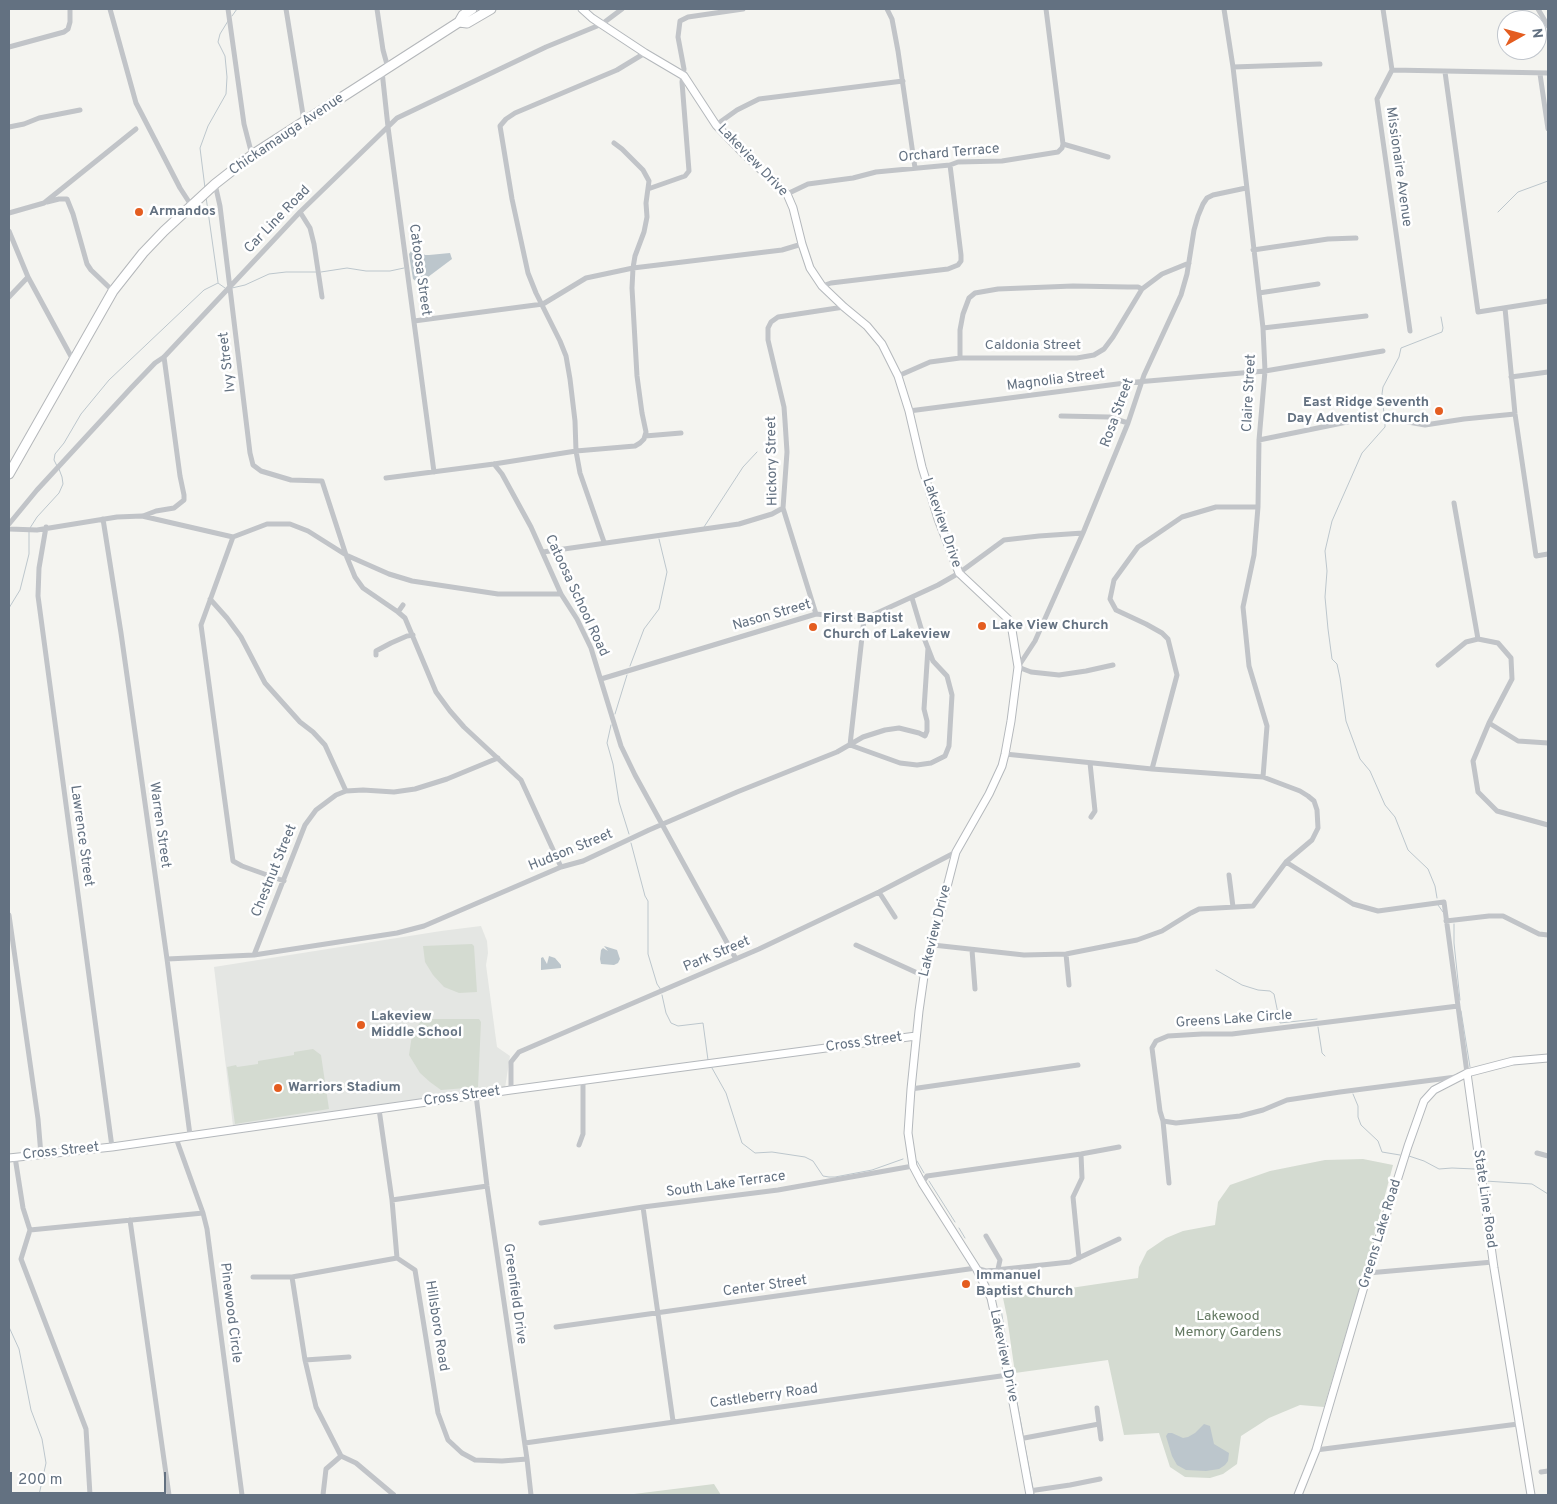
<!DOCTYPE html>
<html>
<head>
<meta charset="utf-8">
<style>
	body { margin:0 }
	#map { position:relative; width:1557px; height:1504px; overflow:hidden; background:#f4f4f0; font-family:Overpass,sans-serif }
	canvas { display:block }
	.frame { position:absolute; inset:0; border:10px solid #637181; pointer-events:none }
	.north { position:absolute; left:1497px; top:10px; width:50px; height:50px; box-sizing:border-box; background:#fff; border:1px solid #c1c6cd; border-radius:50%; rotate:83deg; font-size:14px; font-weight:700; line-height:20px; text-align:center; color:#637181 }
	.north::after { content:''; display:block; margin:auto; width:18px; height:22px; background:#e45d20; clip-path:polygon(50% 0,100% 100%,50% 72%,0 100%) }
	.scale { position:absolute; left:10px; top:1472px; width:156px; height:22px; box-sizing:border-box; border:2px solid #637181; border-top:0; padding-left:6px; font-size:15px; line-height:18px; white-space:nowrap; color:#637181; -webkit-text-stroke:4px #fff; paint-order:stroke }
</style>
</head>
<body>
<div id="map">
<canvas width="1557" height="1504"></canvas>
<div class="frame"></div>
<div class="north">N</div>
<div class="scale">200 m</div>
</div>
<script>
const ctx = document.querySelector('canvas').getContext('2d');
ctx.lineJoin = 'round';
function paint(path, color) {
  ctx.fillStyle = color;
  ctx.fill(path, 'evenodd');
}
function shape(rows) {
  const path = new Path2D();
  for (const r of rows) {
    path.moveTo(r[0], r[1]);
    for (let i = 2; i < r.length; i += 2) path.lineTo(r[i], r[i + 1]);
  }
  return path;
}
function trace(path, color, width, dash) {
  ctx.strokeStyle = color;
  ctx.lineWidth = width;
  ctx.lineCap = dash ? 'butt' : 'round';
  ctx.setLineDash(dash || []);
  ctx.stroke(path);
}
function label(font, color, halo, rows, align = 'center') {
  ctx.font = font + ' Overpass,sans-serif';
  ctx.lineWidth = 5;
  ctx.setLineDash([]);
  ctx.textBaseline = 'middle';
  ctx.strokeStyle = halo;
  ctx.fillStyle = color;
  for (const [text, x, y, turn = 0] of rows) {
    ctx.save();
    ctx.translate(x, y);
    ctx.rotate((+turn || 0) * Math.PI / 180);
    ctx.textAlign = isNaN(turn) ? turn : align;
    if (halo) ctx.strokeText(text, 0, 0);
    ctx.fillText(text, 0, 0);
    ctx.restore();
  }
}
paint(shape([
	[481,926,487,941,488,953,486,965,497,1047,510,1056,505,1088,233,1126,214,967,441,931]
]), '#e4e6e3');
paint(shape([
	[472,944,474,946,477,992,459,993,444,987,433,975,425,962,423,946],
	[422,1019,479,1019,481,1022,478,1087,441,1090,430,1082,420,1073,409,1055,412,1035],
	[313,1049,321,1055,329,1109,235,1124,227,1067,236,1065,237,1067,258,1064,258,1061,294,1055,294,1052],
	[1363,1159,1393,1165,1366,1267,1324,1407,1300,1405,1269,1418,1241,1436,1237,1464,1223,1474,1210,1478,1185,1477,1170,1467,1159,1433,1124,1435,1108,1360,1015,1373,1007,1317,1003,1298,1138,1278,1139,1267,1147,1251,1166,1238,1183,1231,1215,1225,1218,1202,1230,1185,1270,1171,1325,1160],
	[714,1484,721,1495,626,1495]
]), '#d4dbd1');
paint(shape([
	[412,250,418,250,425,255,429,255,450,253,452,259,424,280,417,282,413,279,410,261,409,254],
	[604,946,617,950,620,959,618,963,614,965,601,964,600,959,601,950,603,948,608,951],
	[549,956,555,958,561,965,561,968,541,970,541,958,543,957,547,964],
	[1204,1424,1210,1426,1214,1444,1229,1453,1228,1461,1225,1465,1219,1469,1206,1471,1186,1470,1177,1465,1172,1456,1166,1436,1168,1433,1172,1433,1183,1438,1188,1437,1195,1433]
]), '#bcc6cc');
trace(shape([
	[232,16,237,9],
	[205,188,200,148,208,126,226,94,227,77,225,56,218,42,220,34,228,21],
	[206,197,218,282],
	[1498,212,1518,192,1548,181],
	[321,272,347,268,366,271,390,271,404,268],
	[218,283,225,288],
	[232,288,245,285,269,274,286,272,317,272],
	[1384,414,1382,394,1383,387,1399,357,1401,348,1442,332,1443,328,1441,317],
	[1385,422,1385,427,1362,453,1332,521,1325,551,1327,571,1325,597,1328,629,1332,659,1337,664,1340,678,1346,721,1360,759,1370,771,1385,805,1395,817,1408,850,1428,869,1435,886,1437,898],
	[57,466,54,460,55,454,64,443,81,414,109,380,204,290,218,283],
	[704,527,743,467,757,452],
	[30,528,37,517,59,493,63,484,62,477,59,469],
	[9,608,20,590,29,554,29,532],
	[630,666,644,629,659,609,667,572,659,539],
	[615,714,627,675],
	[611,725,607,743,613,764,619,802,629,834],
	[631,843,645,896,648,901,648,954,657,984,661,990],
	[1438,905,1443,912],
	[1454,924,1454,943,1460,1000],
	[1216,970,1242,985,1258,990,1270,991,1274,994,1280,1023,1317,1019],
	[662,995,666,1013,671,1023,678,1026,703,1023,708,1060],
	[1461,1011,1470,1067],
	[1318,1027,1322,1053,1325,1056],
	[712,1068,726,1093,742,1143,755,1153,772,1152,805,1157,813,1161,823,1176,829,1177,835,1177,872,1170,903,1159],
	[1353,1094,1358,1106,1358,1117,1361,1125,1378,1141,1382,1152,1400,1155],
	[1409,1156,1424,1161,1439,1169,1452,1168,1475,1169,1477,1171],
	[917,1161,924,1173],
	[929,1181,955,1222],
	[1485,1181,1532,1184,1548,1194],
	[959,1228,965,1238],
	[1001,1309,1008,1353],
	[9,1327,19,1349,31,1410,42,1439,46,1463,39,1495],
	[1010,1365,1023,1434],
	[1024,1442,1033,1488],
	[1034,1494,1034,1495]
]), '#bcc6cc', 1);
const secondary = shape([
	[582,9,592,18,645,53,684,76,716,125,744,154,787,194,793,208,802,244,810,268,822,286,844,307,867,326,882,344,898,376,909,411,922,467,938,519,959,573,1008,619,1012,630,1018,667,1011,721,1005,754,1002,766,989,794,956,852,924,976,919,1011,911,1089,908,1133,913,1166,922,1183,976,1268,991,1298,1008,1375,1030,1495],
	[1467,1073,1494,1268,1531,1495],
	[9,1158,112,1147,511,1090,916,1036],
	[1298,1495,1316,1450,1368,1273,1408,1146,1424,1101,1434,1090,1467,1073,1513,1061,1548,1058]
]);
const highway = shape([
	[459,22,467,23,491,9],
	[9,474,113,291,143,253,164,231,215,184,252,155,459,22,463,15,472,9]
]);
trace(secondary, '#b4b8bc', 9);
trace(highway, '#b4b7ba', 11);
trace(shape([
	[110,9,136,103,180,188,191,205],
	[228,9,244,124,252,155],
	[286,9,304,121],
	[377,9,383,50,388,68],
	[887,9,892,19,898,51,915,168],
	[1224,9,1233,67,1263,328,1265,371,1259,440,1258,507,1254,555,1243,607,1249,666,1267,726,1263,777],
	[1383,9,1392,70,1377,99,1410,331],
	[1538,9,1548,26],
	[9,47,64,32,68,29,70,22,70,9],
	[1233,67,1320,64],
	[1392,70,1548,73],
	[382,71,388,127,434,472],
	[1445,72,1478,312,1548,301],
	[1540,74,1548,129],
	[716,125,737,110,759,99,903,81],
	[9,127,24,124,39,118,80,110],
	[1063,144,1108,157],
	[215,184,220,206,250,453,253,465,261,471,291,480,322,481,346,555,355,577,363,588,398,612,405,618,436,692,450,711,464,727,521,780,561,867],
	[648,189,685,176,689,171,682,82,684,69,678,37,680,21,688,17,743,9],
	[787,194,808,184,853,178,876,172,950,165,958,162,1002,161,1058,152,1062,148,1063,144,1046,9],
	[47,202,59,199,67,199,73,214,87,264,91,270,113,291],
	[300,212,310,228,314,244,322,297],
	[9,213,44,203,136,129],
	[9,231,28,277,73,360],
	[1253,250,1328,239,1356,238],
	[822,286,831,283,948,269,958,265,961,261,961,255,950,165],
	[1259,293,1318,284],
	[9,297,28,277],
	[1505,308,1515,414,1536,556,1548,554],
	[414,321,543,304,586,278,633,268,782,250,802,244],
	[1263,328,1366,316],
	[960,358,960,330,963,314,969,298,975,293,998,289,1073,286,1128,287,1138,287,1142,289],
	[898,376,930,362,960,358,1077,358,1094,355,1104,349,1113,337,1142,289,1162,274,1189,263],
	[1511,377,1548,372],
	[909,411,1125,383,1265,371,1383,351],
	[1061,416,1109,417,1128,423],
	[645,436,681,433],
	[1259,440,1357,420,1380,417,1425,425,1464,419,1515,414],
	[494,464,502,474,531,527,561,594,577,619,591,648,621,746,635,775,736,959],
	[386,478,494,464,576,451,635,446,640,443,644,439,646,432,642,413,637,376,632,288,633,268,635,256,644,232,647,217,646,203,649,181,643,170,622,149,614,143],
	[1454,503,1478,639],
	[143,516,156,511,174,508,184,500,184,495,180,476,164,357],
	[103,519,121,633,167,959,190,1135],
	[9,524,37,490,132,387,155,363,164,357,300,212,397,118,546,47,602,24,622,9],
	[46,527,39,568,38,596,112,1147],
	[9,529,37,530,117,517,142,516,233,537,267,524,290,524,308,531,346,555,389,574,412,581,498,594,561,594],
	[233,537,201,625,233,861,242,866,284,881],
	[604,542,580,473,576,451,575,421,570,379,566,356,560,341,536,293,528,273,512,199,500,126,506,119,515,113,617,70,645,53],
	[543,552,739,524,772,514,783,508],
	[210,599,227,618,241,637,265,683,300,722,313,732,325,745,346,791],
	[398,612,403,605],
	[816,614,783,508,787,452,785,421,784,407,768,340,768,328,771,322,778,317,844,307],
	[376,655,376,651,391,643,407,636,413,635],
	[1113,665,1086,671,1059,675,1031,672,1018,667,1035,641,1083,533,1128,423,1144,375,1181,295,1187,274,1194,230,1198,216,1203,204,1207,198,1213,195,1246,188],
	[1438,665,1466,642,1478,639,1498,643,1511,658,1512,679,1489,723,1473,761,1478,792,1497,811,1548,825],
	[601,679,816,614,864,619,938,585,959,573,1004,540,1039,536,1083,533],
	[1489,723,1518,741,1548,743],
	[850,745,900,763,917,765,931,763,945,756,949,746,952,695,947,676,933,661,924,638,912,598],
	[850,745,864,619],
	[1090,763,1095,811,1091,817],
	[1152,769,1177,675,1168,639,1162,633,1146,624,1116,610,1110,599,1114,580,1138,547,1182,517,1216,507,1258,507],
	[1286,862,1353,904,1378,911,1444,902,1467,1073],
	[1229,875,1233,907],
	[879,892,895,917],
	[9,915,38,1119,41,1155],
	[1446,921,1489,916,1503,916,1539,934,1548,935],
	[856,945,924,976],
	[933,945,1024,955,1066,954,1137,940,1162,931,1191,913,1199,909,1253,906,1286,862,1312,840,1318,828,1317,810,1314,801,1308,796,1300,791,1263,777,1152,769,1005,754],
	[972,950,975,989],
	[1066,954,1069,985],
	[254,955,305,825,316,810,336,795,346,791,363,790,394,792,415,789,447,779,498,758],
	[167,959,254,955,397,933,424,926,561,867,583,861,649,830,737,792,837,752,863,737,885,730,899,728,919,733,925,736,927,731,927,721,924,709,928,648],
	[911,1089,1078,1065],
	[511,1090,511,1062,519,1052,759,949,879,892,956,852],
	[476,1095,487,1186,527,1459,531,1495],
	[379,1109,392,1200,397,1258,415,1270,438,1413,448,1440,462,1453,475,1460,502,1461,527,1459],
	[1163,1121,1176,1123,1240,1116,1263,1110,1287,1100,1340,1092,1456,1077],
	[176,1138,203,1213,207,1229,242,1495],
	[579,1145,583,1134,583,1080],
	[1537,1153,1548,1156],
	[15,1157,23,1208,30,1230,21,1259,86,1429,90,1495],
	[922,1183,927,1176,1081,1154,1119,1147],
	[1169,1183,1163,1121,1160,1111,1152,1048,1156,1041,1168,1036,1202,1034,1232,1034,1458,1006],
	[392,1200,487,1186],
	[643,1207,673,1421],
	[130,1220,169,1495],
	[541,1223,643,1207,778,1190,913,1166],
	[30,1230,203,1213],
	[986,1236,1000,1260,998,1269],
	[1079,1258,1073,1197,1082,1178,1081,1154],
	[1368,1273,1493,1262],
	[253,1277,292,1277,397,1258],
	[292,1277,305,1360,316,1407,341,1456,356,1463,394,1495],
	[556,1327,976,1268,986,1271,1070,1262,1119,1239],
	[305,1360,349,1357],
	[1097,1408,1101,1439],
	[1019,1439,1099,1424],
	[525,1443,1008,1375],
	[1316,1450,1518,1424],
	[1541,1472,1548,1471],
	[1029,1491,1070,1485,1100,1479],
	[323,1495,326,1469,341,1456]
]), '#c1c4c8', 5);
trace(secondary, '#fff', 7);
trace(highway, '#fff', 9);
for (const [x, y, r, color] of [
	[139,212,5,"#e45d20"],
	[1439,411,5,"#e45d20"],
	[982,626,5,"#e45d20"],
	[813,627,5,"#e45d20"],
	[361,1025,5,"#e45d20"],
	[278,1088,5,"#e45d20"],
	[966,1284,5,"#e45d20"]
]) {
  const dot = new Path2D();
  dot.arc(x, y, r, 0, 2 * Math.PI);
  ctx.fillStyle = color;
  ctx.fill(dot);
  trace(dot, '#fff', 2);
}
label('14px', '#637181', '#fff', [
	["Chickamauga Avenue",287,135,-34],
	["Orchard Terrace",949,154,-5],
	["Lakeview Drive",752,161,46],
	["Missionaire Avenue",1398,167,82],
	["Car Line Road",278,220,-46],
	["Catoosa Street",419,270,82],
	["Caldonia Street",1033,346],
	["Ivy Street",228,362,-97],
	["Magnolia Street",1056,381,-7],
	["Claire Street",1250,393,-87],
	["Rosa Street",1118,413,-70],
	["Hickory Street",773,461,-91],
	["Lakeview Drive",941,523,71],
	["Catoosa School Road",576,596,65],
	["Nason Street",772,616,-16],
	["Warren Street",159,825,82],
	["Lawrence Street",81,836,82],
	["Hudson Street",571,851,-22],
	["Chestnut Street",275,871,-68],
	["Lakeview Drive",936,931,-76],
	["Park Street",717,955,-23],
	["Greens Lake Circle",1234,1020,-4],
	["Cross Street",864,1043,-8],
	["Cross Street",462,1097,-8],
	["Cross Street",61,1152,-6],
	["South Lake Terrace",726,1185,-8],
	["State Line Road",1484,1199,82],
	["Greens Lake Road",1381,1234,-73],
	["Center Street",765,1287,-8],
	["Greenfield Drive",514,1294,82],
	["Pinewood Circle",230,1313,83],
	["Hillsboro Road",436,1326,81],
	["Lakeview Drive",1003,1356,78],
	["Castleberry Road",764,1397,-8]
]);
label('bold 14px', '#637181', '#fff', [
	["Armandos",149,212],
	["East Ridge Seventh",1429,403,"right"],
	["Day Adventist Church",1429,419,"right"],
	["First Baptist",823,619],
	["Church of Lakeview",823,635],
	["Lake View Church",992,626],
	["Lakeview",371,1017],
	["Middle School",371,1033],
	["Warriors Stadium",288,1088],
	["Immanuel",976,1276],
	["Baptist Church",976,1292]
], 'left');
label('14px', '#647962', '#fff', [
	["Lakewood",1228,1317],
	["Memory Gardens",1228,1333]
]);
</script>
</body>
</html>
